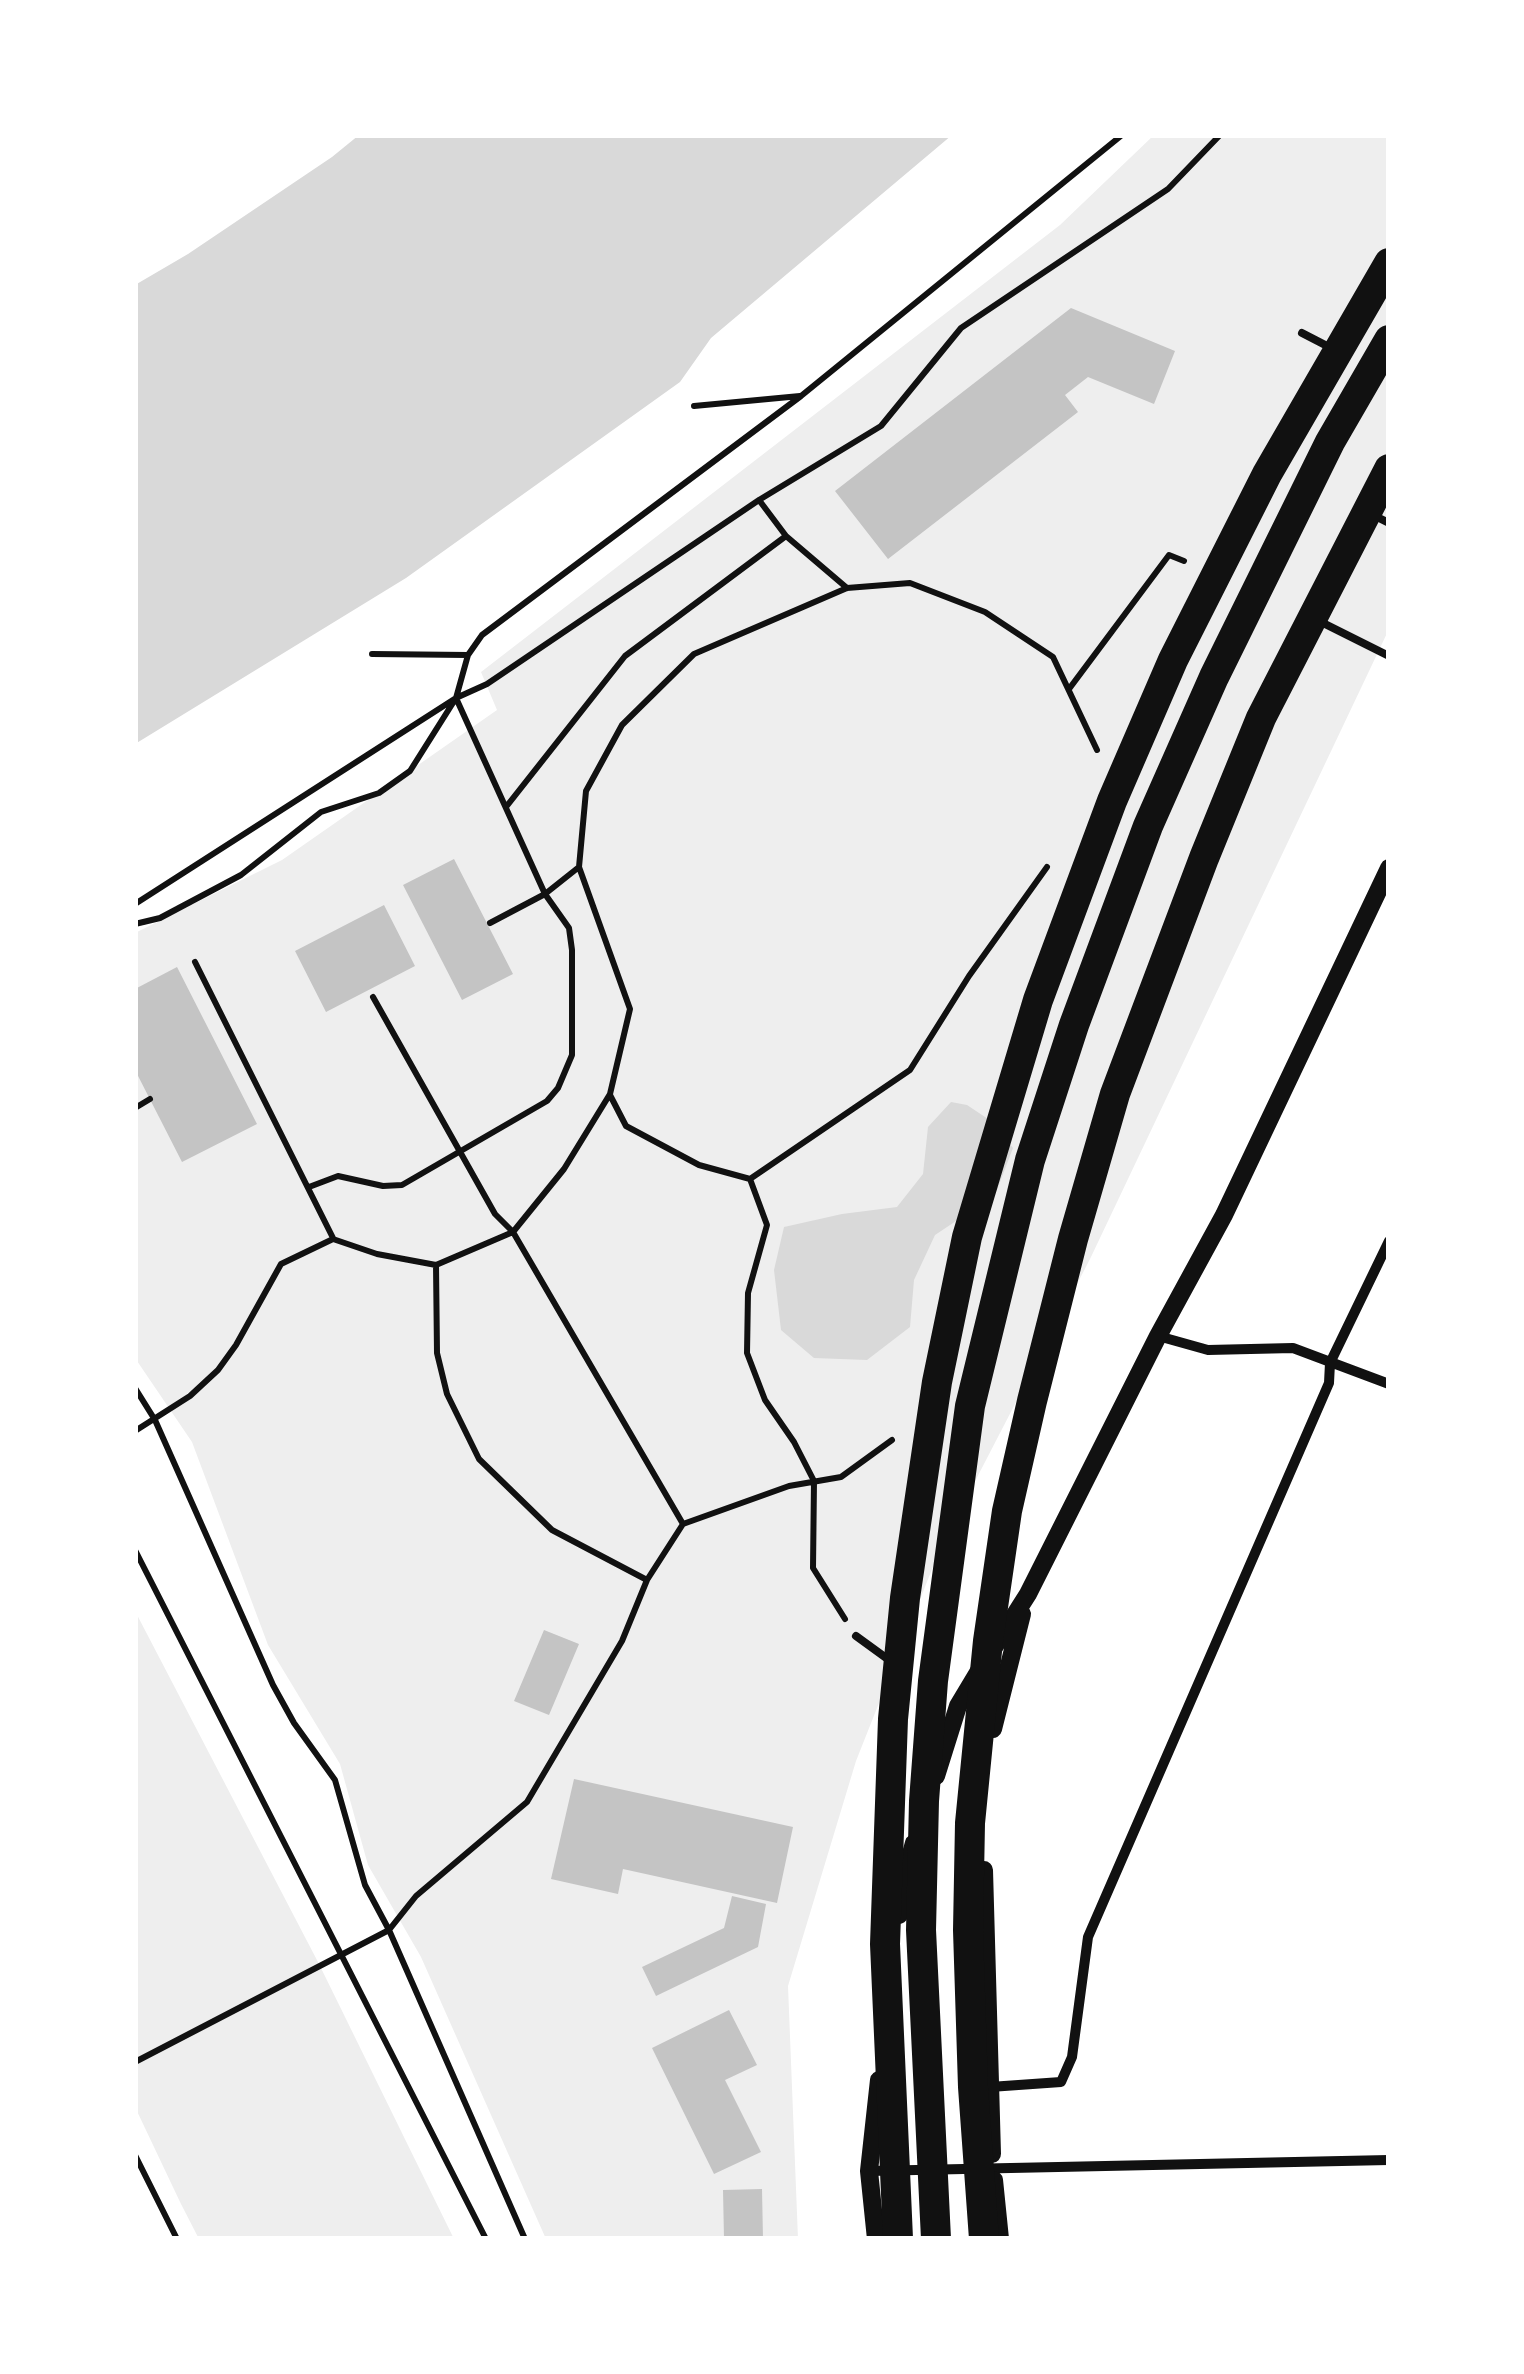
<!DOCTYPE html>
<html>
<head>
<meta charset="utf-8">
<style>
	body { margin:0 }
	#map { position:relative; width:1524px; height:2374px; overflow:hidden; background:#fff; font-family:"Roboto Serif",serif }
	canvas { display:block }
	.frame { position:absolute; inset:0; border:138px solid #fff; pointer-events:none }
</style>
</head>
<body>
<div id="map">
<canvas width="1524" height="2374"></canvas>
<div class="frame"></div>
</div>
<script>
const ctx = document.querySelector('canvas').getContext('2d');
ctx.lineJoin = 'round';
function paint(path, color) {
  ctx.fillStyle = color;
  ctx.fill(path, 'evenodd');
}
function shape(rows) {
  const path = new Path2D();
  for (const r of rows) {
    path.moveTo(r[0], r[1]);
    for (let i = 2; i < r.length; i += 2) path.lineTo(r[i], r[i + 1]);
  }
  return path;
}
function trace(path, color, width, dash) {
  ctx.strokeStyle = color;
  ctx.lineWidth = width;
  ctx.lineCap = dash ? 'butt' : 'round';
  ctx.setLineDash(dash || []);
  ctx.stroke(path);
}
paint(shape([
	[1154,135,1389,135,1389,629,1090,1259,940,1549,856,1761,788,1986,798,2239,546,2239,421,1957,368,1865,340,1764,268,1645,192,1442,135,1358,135,933,282,860,497,710,481,672,1060,225],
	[135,1611,319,1964,454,2239,199,2239,181,2204,135,2107]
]), '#eee');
paint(shape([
	[359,135,952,135,711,338,680,382,406,578,135,744,135,285,188,254,332,157],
	[951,1102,967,1105,991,1121,1013,1148,995,1195,935,1235,914,1280,910,1327,867,1360,814,1358,781,1330,774,1270,784,1227,842,1214,897,1207,923,1174,928,1127]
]), '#d9d9d9');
paint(shape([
	[1071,308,1175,351,1154,404,1088,377,1065,395,1078,412,888,559,835,491],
	[454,859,513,974,462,1000,403,885],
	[384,905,415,966,326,1012,295,951],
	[177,967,257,1124,182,1162,135,1070,135,989],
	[544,1630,579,1644,549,1715,514,1701],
	[574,1779,793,1827,777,1903,623,1869,618,1894,551,1879],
	[732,1896,766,1904,758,1947,656,1996,642,1967,724,1928],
	[729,2010,757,2065,725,2080,761,2152,714,2174,652,2048],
	[762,2189,763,2239,724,2239,723,2190]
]), '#c4c4c4');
trace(shape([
	[694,406,800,396],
	[759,500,786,536,847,588],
	[372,654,468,655],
	[1069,689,1169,555,1184,561],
	[506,807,625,656,786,536],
	[135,904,456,698,468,655,482,635,801,396,1122,135],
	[490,923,545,894,579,867],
	[135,924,160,918,241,875,321,812,379,793,410,771,456,698,487,684,759,500,881,426,961,328,1168,189,1220,135],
	[195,962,333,1238],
	[373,997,495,1214,513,1232,683,1524],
	[610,1095,626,1126,699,1165,750,1179,767,1225,748,1293,747,1353,765,1400,794,1442,814,1481,813,1568,845,1619],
	[135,1108,150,1099],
	[750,1179,910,1070,969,976,1047,867],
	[309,1187,338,1176,383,1186,402,1185,547,1101,558,1088,572,1055,572,950,569,928,545,894,456,698],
	[436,1265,437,1353,447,1394,479,1459,552,1530,647,1580],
	[135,1388,155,1420,273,1685,294,1723,335,1780,365,1885,389,1930,525,2239],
	[135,1431,190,1396,218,1370,236,1345,281,1264,333,1239,377,1254,436,1265,513,1232,564,1169,610,1094,630,1009,579,867,586,791,622,725,694,654,847,588,910,583,985,612,1053,657,1097,750],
	[135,1550,486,2239],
	[135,2062,389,1930,416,1896,527,1802,622,1641,647,1580,683,1524,789,1486,841,1477,892,1440],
	[135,2155,177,2239]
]), '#111', 6);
trace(shape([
	[1302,333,1333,349],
	[1371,514,1389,523],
	[1317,620,1389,656],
	[856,1636,889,1660]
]), '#111', 8);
trace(shape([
	[1158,1336,1208,1350,1293,1348,1389,1384],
	[990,2087,1061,2082,1072,2057,1088,1937,1329,1383,1330,1363,1389,1241],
	[869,2171,1389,2160]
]), '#111', 10);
trace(shape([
	[993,1649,1028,1594,1158,1336,1224,1215,1389,868],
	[993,1729,1022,1614],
	[936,1776,958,1706,979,1671],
	[984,1870,992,2154],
	[899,1915,905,1875,914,1843],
	[994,2180,1000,2239],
	[876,2239,869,2171,879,2080]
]), '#111', 18);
trace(shape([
	[898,2239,885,1944,893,1719,905,1598,937,1382,967,1237,1038,1000,1112,801,1173,660,1267,474,1389,263],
	[936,2239,921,1930,924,1801,933,1681,970,1406,1030,1160,1074,1025,1148,826,1214,677,1330,442,1389,340],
	[984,2239,973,2087,968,1930,970,1823,988,1641,1007,1511,1032,1401,1073,1239,1115,1094,1204,858,1261,718,1389,469]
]), '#111', 30);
</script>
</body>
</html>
